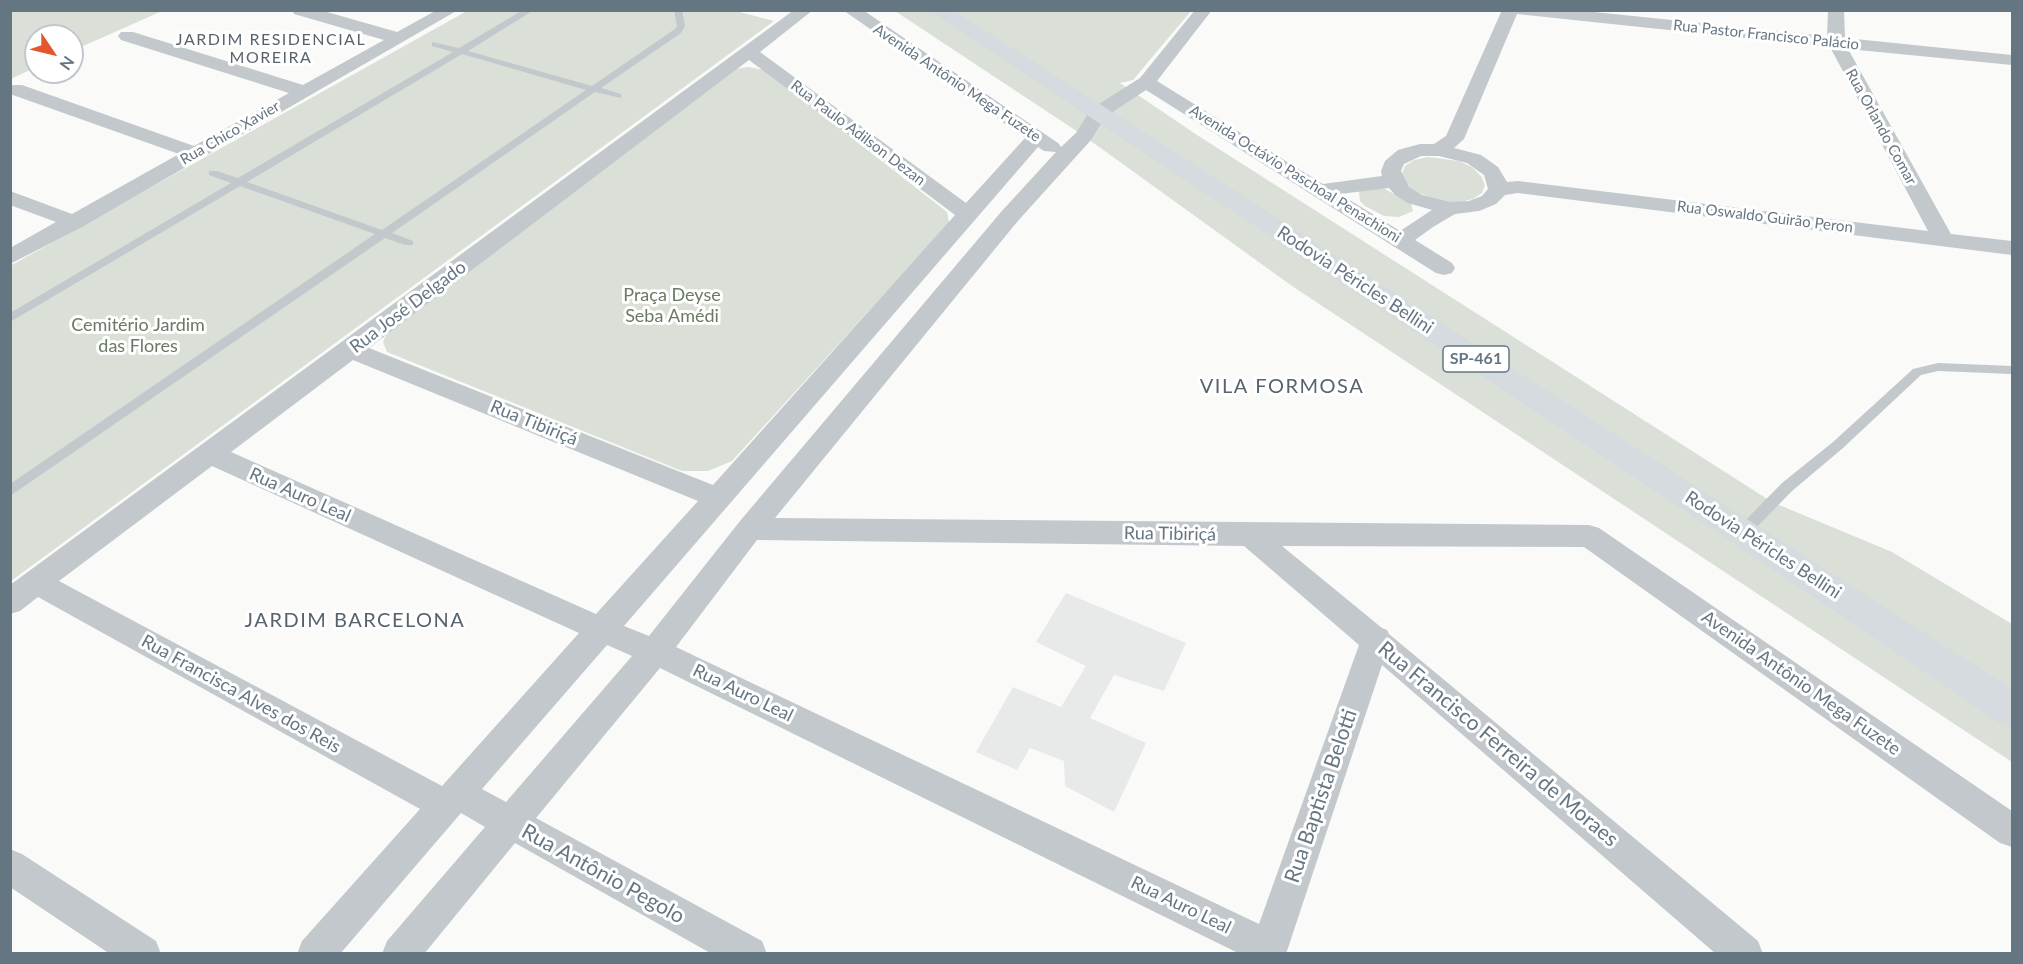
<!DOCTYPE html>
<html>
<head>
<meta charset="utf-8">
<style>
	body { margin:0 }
	#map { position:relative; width:2023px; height:964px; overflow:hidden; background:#fafaf8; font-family:Lato,sans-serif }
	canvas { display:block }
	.frame { position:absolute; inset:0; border:12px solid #657683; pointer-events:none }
	.north { position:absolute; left:24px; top:24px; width:60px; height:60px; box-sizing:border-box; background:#fff; border:2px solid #c1c8cd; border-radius:50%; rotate:125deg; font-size:16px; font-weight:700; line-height:24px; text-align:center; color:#657683 }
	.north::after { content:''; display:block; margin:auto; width:21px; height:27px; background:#e4572e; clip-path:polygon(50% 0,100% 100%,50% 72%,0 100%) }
</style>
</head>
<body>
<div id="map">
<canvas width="2023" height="964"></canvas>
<div class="frame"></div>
<div class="north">N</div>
</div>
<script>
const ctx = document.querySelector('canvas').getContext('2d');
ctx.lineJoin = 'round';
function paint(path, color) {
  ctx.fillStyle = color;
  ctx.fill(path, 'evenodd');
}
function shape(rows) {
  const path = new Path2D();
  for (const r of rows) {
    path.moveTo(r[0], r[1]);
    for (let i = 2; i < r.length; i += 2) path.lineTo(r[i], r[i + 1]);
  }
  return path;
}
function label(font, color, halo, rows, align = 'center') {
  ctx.font = font + ' Lato,sans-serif';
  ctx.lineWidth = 6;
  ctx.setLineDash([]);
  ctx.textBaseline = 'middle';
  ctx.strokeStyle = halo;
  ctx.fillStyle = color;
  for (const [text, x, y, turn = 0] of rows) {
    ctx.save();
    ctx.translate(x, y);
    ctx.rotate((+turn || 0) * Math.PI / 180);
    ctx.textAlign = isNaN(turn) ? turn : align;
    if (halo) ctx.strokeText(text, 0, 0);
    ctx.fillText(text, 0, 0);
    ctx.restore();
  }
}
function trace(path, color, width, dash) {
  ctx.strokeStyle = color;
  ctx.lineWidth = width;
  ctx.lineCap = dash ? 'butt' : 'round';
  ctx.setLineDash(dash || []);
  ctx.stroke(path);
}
paint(shape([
	[1066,593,1186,643,1164,691,1114,675,1090,718,1146,743,1114,812,1065,786,1064,761,1030,748,1017,770,976,752,1013,687,1061,707,1086,666,1036,642]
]), '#e8e9e9');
paint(shape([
	[732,10,774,21,11,581,10,266,467,11],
	[10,11,11,10,162,11,72,51,72,36,36,36,36,67,11,79],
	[895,11,1191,11,1133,80,1120,83,1197,135,1772,502,1892,552,2012,624,2012,762,1292,286,1084,136],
	[748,67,765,70,947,212,949,223,732,461,708,471,682,471,387,352,383,342,387,333,737,69],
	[1428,157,1459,161,1472,167,1481,176,1485,185,1482,193,1473,199,1460,202,1443,202,1413,191,1405,182,1402,174,1405,166,1414,160],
	[1383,188,1411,203,1413,211,1399,217,1384,216,1365,206,1360,201,1359,191]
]), '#dadfd7');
paint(shape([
	[523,10,534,10,468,51,592,86,675,29,677,26,674,10,682,10,685,26,681,33,601,88,621,94,621,98,595,92,392,233,413,241,413,245,405,245,385,238,10,496,10,484,375,234,240,186,10,322,10,313,231,183,209,175,209,171,217,171,238,178,453,52,432,46,432,42,459,48,523,10],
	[462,54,586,90,382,230,247,182,462,54],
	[1938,363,2012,366,2012,374,1938,371,1921,375,1843,448,1792,491,1748,536,1738,536,1736,532,1738,528,1782,483,1833,442,1913,369,1938,363]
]), '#c3c8cc');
paint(shape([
	[292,10,320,10,397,32,437,10,458,10,82,227,10,264,10,248,56,222,10,205,10,191,72,214,179,154,10,94,10,85,22,85,194,146,289,93,121,40,118,36,121,32,133,32,303,85,384,40,294,14,292,10],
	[794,10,813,10,760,52,966,203,1025,138,843,10,863,10,1058,143,1061,147,1076,133,1091,109,1140,78,1195,10,1212,10,1157,81,1323,184,1382,176,1381,171,1385,161,1398,150,1420,144,1434,144,1446,136,1502,10,1575,10,1827,36,1828,10,1844,10,1845,38,2012,55,2012,65,1848,49,1951,234,2012,241,2012,255,1518,193,1505,195,1496,204,1479,211,1455,214,1433,227,1415,240,1452,263,1455,268,1452,273,1444,275,1436,273,1146,90,1105,117,1091,140,1017,222,775,518,1589,525,1599,528,2012,811,2012,847,2000,843,1584,547,1282,546,1382,628,1387,630,1389,634,1758,941,1763,954,1716,954,1382,665,1286,954,1240,954,660,668,536,818,762,941,767,954,712,954,515,843,424,954,382,954,387,941,485,827,461,813,340,954,297,954,302,941,420,809,38,597,20,611,10,614,10,585,794,10],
	[1517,14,1830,47,1928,231,1518,181,1507,182,1498,167,1481,155,1454,148,1464,139,1517,14],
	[749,60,955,215,713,485,369,348,749,60],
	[1038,147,1044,151,1056,152,1001,212,740,521,649,636,624,626,1038,147],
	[1421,156,1439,156,1467,163,1484,175,1488,189,1482,196,1469,201,1450,202,1422,195,1409,187,1401,171,1404,164,1421,156],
	[1389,188,1395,195,1408,203,1432,210,1400,231,1340,194,1389,188],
	[353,360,698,501,596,614,231,452,353,360],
	[212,466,579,633,442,786,59,581,212,466],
	[757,540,1244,546,1359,645,1259,924,676,647,757,540],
	[607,645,632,656,506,802,482,789,607,645],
	[10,849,22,854,156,941,161,954,110,954,10,887,10,849]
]), '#c3c8cc');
paint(shape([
	[928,10,953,10,2012,689,2012,727,1998,722,1731,541,928,10]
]), '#d6dbdf');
label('15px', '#657683', '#fff', [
	["Rua Pastor Francisco Palácio",1766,35,6],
	["Avenida Antônio Mega Fuzete",957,83,34],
	["Rua Orlando Comar",1881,127,61],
	["Rua Chico Xavier",230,133,-30],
	["Rua Paulo Adilson Dezan",858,133,37],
	["Avenida Octávio Paschoal Penachioni",1295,174,32],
	["Rua Oswaldo Guirão Peron",1765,217,7]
]);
ctx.letterSpacing = '1.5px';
label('16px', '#57646e', '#fff', [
	["JARDIM RESIDENCIAL",271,40],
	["MOREIRA",271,58]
]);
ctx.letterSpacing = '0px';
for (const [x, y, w] of [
	[1476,359,66]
]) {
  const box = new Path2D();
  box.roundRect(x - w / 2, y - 13, w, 26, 4.5);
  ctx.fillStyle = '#fff';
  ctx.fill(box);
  trace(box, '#657683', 1.5);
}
label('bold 16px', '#657683', null, [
	["SP-461",1476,359]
]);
label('18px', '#657683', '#fff', [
	["Rodovia Péricles Bellini",1355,280,33],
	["Rua José Delgado",408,307,-37],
	["Rua Tibiriçá",534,423,22],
	["Rua Auro Leal",300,495,24],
	["Rua Tibiriçá",1170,534,1],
	["Rodovia Péricles Bellini",1763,545,33],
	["Avenida Antônio Mega Fuzete",1801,683,35],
	["Rua Auro Leal",743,693,26],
	["Rua Francisca Alves dos Reis",241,694,29],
	["Rua Auro Leal",1181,905,26]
]);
label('18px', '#687a64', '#fff', [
	["Praça Deyse",672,295],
	["Seba Amédi",672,316],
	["Cemitério Jardim",138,325],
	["das Flores",138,346]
]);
ctx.letterSpacing = '1.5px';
label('20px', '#57646e', '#fff', [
	["VILA FORMOSA",1282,387],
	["JARDIM BARCELONA",355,621]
]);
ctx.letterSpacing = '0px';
label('21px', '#657683', '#fff', [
	["Rua Francisco Ferreira de Moraes",1498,744,40],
	["Rua Baptista Belotti",1321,796,-71],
	["Rua Antônio Pegolo",603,874,29]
]);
</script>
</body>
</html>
